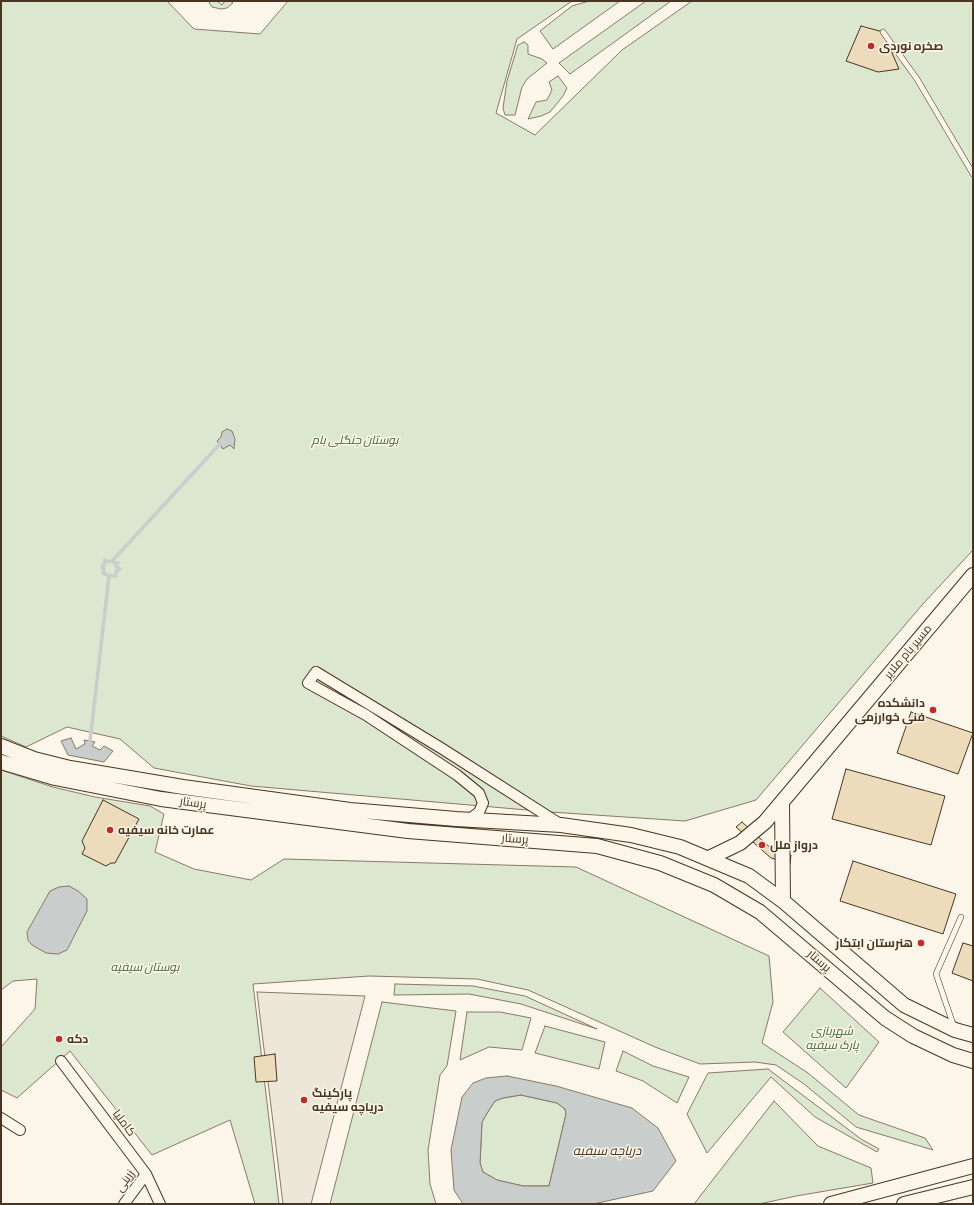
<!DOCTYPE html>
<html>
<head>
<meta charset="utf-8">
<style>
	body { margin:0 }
	#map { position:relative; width:974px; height:1205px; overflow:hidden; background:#fbf6e9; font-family:Literata,serif }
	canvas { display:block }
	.frame { position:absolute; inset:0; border:2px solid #4a3520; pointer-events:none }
</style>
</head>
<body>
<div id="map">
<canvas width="974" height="1205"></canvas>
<div class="frame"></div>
</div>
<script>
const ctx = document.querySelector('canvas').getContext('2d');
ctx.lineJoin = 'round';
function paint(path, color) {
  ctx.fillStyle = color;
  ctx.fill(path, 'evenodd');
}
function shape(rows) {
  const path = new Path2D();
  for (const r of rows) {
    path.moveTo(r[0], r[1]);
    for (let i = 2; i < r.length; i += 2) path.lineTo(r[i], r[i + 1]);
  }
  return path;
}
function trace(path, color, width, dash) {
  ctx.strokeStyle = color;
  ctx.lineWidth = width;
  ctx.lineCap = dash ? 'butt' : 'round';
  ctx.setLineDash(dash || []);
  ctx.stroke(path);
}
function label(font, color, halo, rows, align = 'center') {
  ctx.font = font + ' Literata,Cairo,serif';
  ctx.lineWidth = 3;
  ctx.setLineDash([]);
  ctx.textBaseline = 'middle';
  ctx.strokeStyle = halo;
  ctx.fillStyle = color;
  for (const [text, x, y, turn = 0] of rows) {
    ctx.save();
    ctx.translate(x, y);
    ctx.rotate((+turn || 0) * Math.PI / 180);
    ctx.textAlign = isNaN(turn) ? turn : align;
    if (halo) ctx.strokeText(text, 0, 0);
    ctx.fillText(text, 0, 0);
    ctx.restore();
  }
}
const green = shape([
	[1,1,167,1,194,29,260,34,288,1,572,1,517,39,496,113,535,135,622,50,692,1,973,1,973,550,922,605,756,800,685,821,550,812,251,786,154,768,120,739,67,727,26,747,1,736,1,1],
	[211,1,217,1,222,5,225,1,230,1,233,3,227,8,221,9,212,7,209,3,211,1],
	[589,1,620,1,553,49,540,31,572,6,589,1],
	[646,1,671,1,570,74,559,63,646,1],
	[524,42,528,45,528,54,542,59,547,63,527,79,522,87,515,115,505,115,503,108,507,81,518,45,524,42],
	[558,76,567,88,563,96,550,112,541,116,528,119,536,102,547,100,552,90,549,82,558,76],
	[1,770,53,787,95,797,150,806,164,814,155,852,194,869,251,880,284,859,576,867,769,956,773,1002,762,1043,808,1073,859,1115,925,1138,933,1150,856,1127,804,1084,776,1065,755,1062,700,1064,655,1047,528,990,477,979,369,976,253,984,279,1204,255,1204,230,1120,152,1155,70,1051,17,1098,1,1090,1,1047,35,1009,37,979,13,981,1,990,1,770],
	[395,984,473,986,525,996,597,1029,521,1004,469,994,394,995,395,984],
	[820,988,879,1042,846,1088,783,1032,820,988],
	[382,1002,456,1011,447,1066,440,1075,428,1150,430,1184,436,1204,330,1204,382,1002],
	[467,1012,500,1012,531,1018,522,1050,489,1047,460,1060,467,1012],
	[545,1026,605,1042,599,1069,535,1053,545,1026],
	[623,1051,653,1066,689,1077,677,1103,643,1081,616,1071,623,1051],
	[768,1069,861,1139,879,1149,877,1152,815,1117,771,1077,707,1153,687,1114,708,1073,768,1069],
	[521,1095,557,1103,565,1109,566,1114,549,1186,523,1186,497,1180,483,1172,480,1163,482,1122,489,1110,495,1101,503,1098,521,1095],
	[774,1101,818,1146,871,1168,873,1183,796,1196,759,1204,694,1204,774,1101]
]);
paint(green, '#dce7d0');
trace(green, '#887966', 1);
const parking = shape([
	[257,992,365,996,311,1204,283,1204,257,992]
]);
paint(parking, '#ede7d9');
trace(parking, '#887966', 1);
const water = shape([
	[227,429,232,431,235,439,234,449,230,445,223,449,217,441,221,437,222,432,227,429],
	[71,738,76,749,85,744,84,740,95,742,92,746,100,750,104,746,113,751,104,762,68,755,61,741,71,738],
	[69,886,78,891,87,899,87,911,67,950,58,954,46,953,32,945,28,940,27,932,50,891,59,887,69,886],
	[507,1076,556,1086,632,1108,658,1128,676,1161,653,1191,593,1204,463,1204,454,1190,451,1150,462,1097,473,1083,486,1078,507,1076],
	[521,1095,557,1103,565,1109,566,1114,549,1186,523,1186,497,1180,483,1172,480,1163,482,1122,489,1110,495,1101,503,1098,521,1095]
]);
paint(water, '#c9cecd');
trace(water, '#887966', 1);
trace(shape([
	[113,560,220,444],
	[90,741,109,576,116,576,116,571,120,569,116,566,118,563,114,563,113,560,109,562,105,560,104,565,102,567,104,570,103,573,109,576]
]), '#c9cecd', 3.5);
const building = shape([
	[861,26,883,32,899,69,878,72,846,61,861,26],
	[911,712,973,733,958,774,897,753,911,712],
	[846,769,945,796,931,845,832,819,846,769],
	[103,800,139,819,115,863,111,863,106,866,82,854,85,848,82,841,103,800],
	[742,822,774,851,791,855,790,864,771,858,736,827,742,822],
	[853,861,956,894,943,934,840,901,853,861],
	[963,943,973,946,973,981,952,973,963,943],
	[275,1054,277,1081,256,1082,254,1057,275,1054]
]);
paint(building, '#ecdcbc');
trace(building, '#4a3520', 1);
const lane = shape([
	[883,32,917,79,973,174],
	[954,1027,936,974,961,917]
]);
const street = shape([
	[470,819,479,812,483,803,479,793,457,775,366,715,308,683,316,672,441,748,560,824],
	[61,1061,146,1174,160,1204],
	[1,1118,20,1130],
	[124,1204,146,1174]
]);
const secondary = shape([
	[1,746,34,759,70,768,183,787,350,810,456,819,561,825,631,835,680,847,749,876,783,901,904,1005,955,1030,973,1035],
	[1,762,55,778,161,799,408,831,597,846,660,863,714,885,760,912,885,1018,913,1036,953,1055,973,1061],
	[782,803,783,901],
	[709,858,740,843,765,822,973,575],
	[831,1204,973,1166],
	[904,1204,973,1187]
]);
trace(lane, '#4a3520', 6);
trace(street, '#4a3520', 12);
trace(secondary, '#4a3520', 16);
trace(lane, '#fbf6e9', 5);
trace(street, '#fbf6e9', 10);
trace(secondary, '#fbf6e9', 14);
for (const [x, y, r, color] of [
	[871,46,4,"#c62828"],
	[933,710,4,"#c62828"],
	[110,830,4,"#c62828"],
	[762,845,4,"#c62828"],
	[921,943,4,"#c62828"],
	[59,1039,4,"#c62828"],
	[304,1100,4,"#c62828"]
]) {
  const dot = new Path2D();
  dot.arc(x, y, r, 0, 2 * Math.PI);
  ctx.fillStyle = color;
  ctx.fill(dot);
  trace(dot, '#fbf6e9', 1.5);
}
label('bold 12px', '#4a3520', '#fbf6e9', [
	["صخره نوردی",879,46],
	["دانشکده",925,703,"right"],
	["فنی خوارزمی",925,717,"right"],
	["عمارت خانه سیفیه",118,830],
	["درواز ملل",770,845],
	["هنرستان ابتکار",913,943,"right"],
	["دکه",67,1039],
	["پارکینگ",312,1093],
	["دریاچه سیفیه",312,1107]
], 'left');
label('italic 12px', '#436837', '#fbf6e9', [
	["بوستان جنگلی بام",355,440],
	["بوستان سیفیه",145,967],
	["شهربازی",832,1031],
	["پارک سیفیه",832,1045]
]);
label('12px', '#4a3520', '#fbf6e9', [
	["مسیر بام ملایر",908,652,-50],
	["پرستار",193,803,8],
	["پرستار",515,839,4],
	["پرستار",819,961,41],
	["کاملیا",124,1123,53],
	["زرینی",125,1181,-54]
]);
label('italic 13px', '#4a3520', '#fbf6e9', [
	["دریاچه سیفیه",607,1151]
]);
</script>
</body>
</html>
